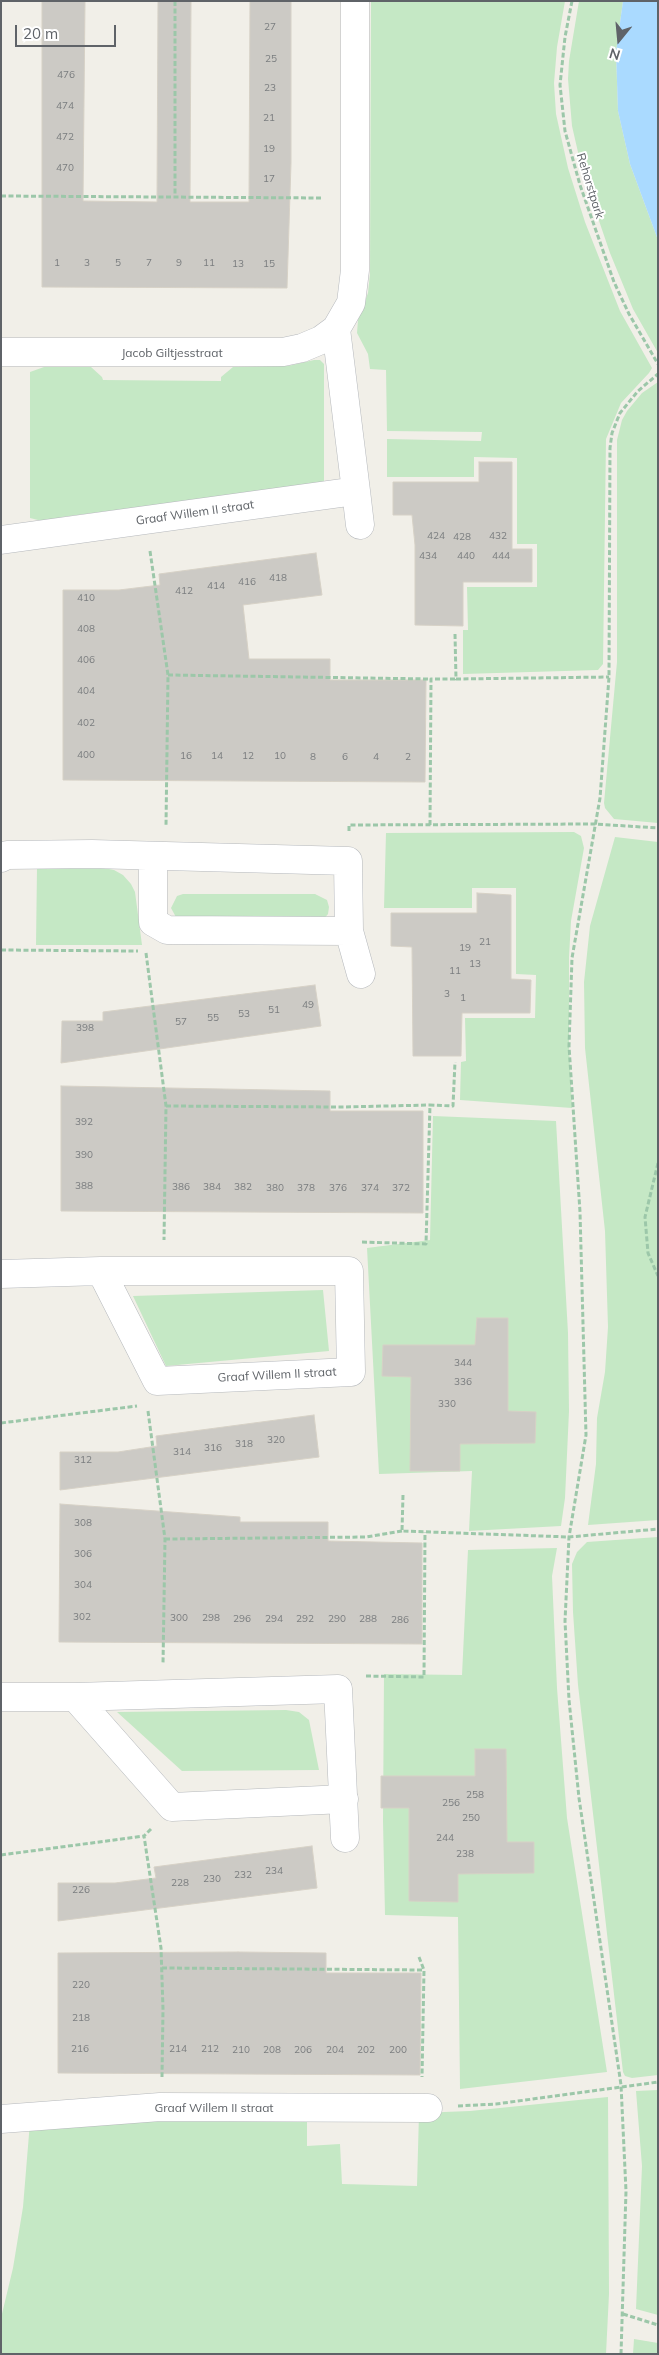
<!DOCTYPE html>
<html>
<head>
<meta charset="utf-8">
<style>
	body { margin:0 }
	#map { position:relative; width:659px; height:2355px; overflow:hidden; background:#f1efe8; font-family:Mulish,sans-serif }
	canvas { display:block }
	.frame { position:absolute; inset:0; border:2px solid #5f6368; pointer-events:none }
	.north { position:absolute; left:594px; top:15px; width:50px; height:50px; -webkit-text-stroke:4px #fff; paint-order:stroke; rotate:197deg; font-size:14px; font-weight:700; line-height:20px; text-align:center; color:#5f6368 }
	.north::after { content:''; display:block; margin:auto; width:18px; height:22px; background:#5f6368; clip-path:polygon(50% 0,100% 100%,50% 72%,0 100%) }
	.scale { position:absolute; left:15px; top:25px; width:101px; height:22px; box-sizing:border-box; border:2px solid #5f6368; border-top:0; padding-left:6px; font-size:15px; line-height:18px; white-space:nowrap; color:#5f6368; -webkit-text-stroke:4px #fff; paint-order:stroke }
</style>
</head>
<body>
<div id="map">
<canvas width="659" height="2355"></canvas>
<div class="frame"></div>
<div class="north">N</div>
<div class="scale">20 m</div>
</div>
<script>
const ctx = document.querySelector('canvas').getContext('2d');
ctx.lineJoin = 'round';
function paint(path, color) {
  ctx.fillStyle = color;
  ctx.fill(path, 'evenodd');
}
function shape(rows) {
  const path = new Path2D();
  for (const r of rows) {
    path.moveTo(r[0], r[1]);
    for (let i = 2; i < r.length; i += 2) path.lineTo(r[i], r[i + 1]);
  }
  return path;
}
function trace(path, color, width, dash) {
  ctx.strokeStyle = color;
  ctx.lineWidth = width;
  ctx.lineCap = dash ? 'butt' : 'round';
  ctx.setLineDash(dash || []);
  ctx.stroke(path);
}
function label(font, color, halo, rows, align = 'center') {
  ctx.font = font + ' Mulish,sans-serif';
  ctx.lineWidth = 4;
  ctx.setLineDash([]);
  ctx.textBaseline = 'middle';
  ctx.strokeStyle = halo;
  ctx.fillStyle = color;
  for (const [text, x, y, turn = 0] of rows) {
    ctx.save();
    ctx.translate(x, y);
    ctx.rotate((+turn || 0) * Math.PI / 180);
    ctx.textAlign = isNaN(turn) ? turn : align;
    if (halo) ctx.strokeText(text, 0, 0);
    ctx.fillText(text, 0, 0);
    ctx.restore();
  }
}
paint(shape([
	[371,1,565,1,557,47,554,83,556,114,568,168,585,222,620,311,652,368,649,373,621,403,606,439,603,664,598,670,463,674,463,630,468,630,467,587,537,587,537,544,517,544,517,458,474,457,474,477,387,477,387,439,481,441,482,432,387,431,386,370,370,369,368,354,357,333,358,320,368,293,370,274],
	[579,1,623,1,616,52,618,111,630,164,658,240,658,353,633,309,610,253,583,174,572,126,568,79,569,61],
	[314,360,320,360,324,364,324,481,318,484,62,517,63,520,46,522,30,518,30,372,44,367,91,367,102,377,103,380,221,381,221,377,233,367,288,366],
	[658,382,658,823,614,819,605,808,604,803,617,662,617,440,622,420,627,411,642,393],
	[574,832,581,836,584,848,571,921,569,957,569,1046,572,1108,460,1100,461,1062,466,1061,465,1018,535,1018,536,975,516,974,516,888,472,888,472,908,384,908,386,833],
	[615,837,658,842,658,1520,588,1525,596,1464,597,1418,605,1372,608,1327,605,1231,585,1048,584,982,590,926],
	[37,868,104,868,114,870,123,875,131,884,135,892,142,945,36,945],
	[183,894,315,894,327,900,329,907,328,914,323,920,177,919,171,908,177,896],
	[433,1116,556,1121,568,1333,569,1411,565,1498,561,1526,469,1531,472,1471,379,1474,367,1248,430,1240],
	[323,1290,329,1351,166,1366,133,1296],
	[658,1537,658,2075,632,2078,625,2076,623,2072,601,1882,578,1685,573,1612,572,1564,577,1552,587,1542],
	[557,1548,552,1576,557,1688,567,1818,607,2072,460,2089,458,1917,385,1915,383,1821,384,1674,462,1675,468,1550],
	[286,1710,299,1712,309,1720,319,1770,182,1771,117,1712],
	[658,2090,658,2315,636,2309,642,2166,636,2091],
	[608,2097,609,2294,606,2354,1,2354,1,2318,13,2268,23,2207,30,2122,307,2117,307,2146,340,2144,342,2184,417,2186,419,2113,470,2111],
	[634,2339,658,2343,658,2354,633,2354]
]), '#c5e8c5');
paint(shape([
	[623,1,658,1,658,240,630,164,618,111,616,52]
]), '#aadaff');
const building = shape([
	[42,1,85,1,83,201,157,202,158,1,191,1,190,202,249,202,250,1,291,1,291,163,287,288,42,287,42,1],
	[479,462,512,462,512,549,532,549,532,582,463,582,463,626,415,625,415,545,412,515,393,515,393,482,479,482,479,462],
	[316,553,322,595,243,605,249,659,330,659,330,680,426,680,425,782,63,780,63,590,119,590,160,585,159,574,316,553],
	[477,893,511,895,511,979,531,980,530,1013,462,1013,461,1056,413,1056,412,947,391,946,391,913,477,913,477,893],
	[315,985,321,1026,61,1063,62,1021,103,1021,103,1012,315,985],
	[61,1086,330,1091,330,1111,423,1111,423,1213,61,1211,61,1086],
	[477,1318,508,1318,508,1411,536,1412,535,1443,460,1444,460,1471,410,1471,411,1377,382,1376,383,1345,475,1345,477,1318],
	[314,1415,319,1457,60,1490,60,1452,118,1452,157,1446,156,1436,314,1415],
	[60,1504,240,1517,240,1522,328,1522,328,1541,422,1543,422,1644,59,1642,60,1504],
	[475,1749,506,1749,507,1842,534,1842,534,1873,458,1874,458,1902,409,1901,409,1808,381,1808,381,1776,475,1776,475,1749],
	[312,1846,317,1888,58,1921,58,1883,115,1883,156,1878,154,1867,312,1846],
	[238,1952,326,1953,326,1973,421,1973,420,2075,58,2073,58,1953,238,1952]
]);
paint(building, '#cccac5');
trace(building, '#d6d1c6', 1);
const minor = shape([
	[336,329,356,491],
	[1,352,283,352,302,348,321,340,336,329,351,303,355,270,355,1],
	[1,540,356,491,360,525],
	[153,856,153,922,167,930,349,931],
	[1,858,7,855,92,854,348,861,349,931,361,974],
	[1,1274,101,1271,349,1271,351,1372,157,1381,101,1271],
	[1,1697,75,1697,338,1689,345,1838],
	[75,1697,172,1807,344,1799],
	[1,2119,160,2107,428,2108]
]);
trace(minor, '#b5b8bc', 29);
trace(shape([
	[175,1,175,197],
	[572,1,565,37,560,85,565,131,580,185,614,282,629,314,658,364],
	[1,196,323,198],
	[150,551,168,675,166,826],
	[455,634,456,679,609,677],
	[168,675,431,679],
	[430,825,431,679,456,679],
	[349,831,349,825,595,824,658,828],
	[1,950,138,951],
	[146,953,166,1106,164,1240],
	[166,1106,342,1107,430,1105],
	[658,1163,645,1217,648,1253,658,1276],
	[362,1242,426,1244,430,1105,453,1106,455,1062],
	[148,1411,165,1539,163,1664],
	[1,1423,137,1406],
	[403,1495,402,1531,569,1537,658,1529],
	[165,1539,366,1537,402,1531],
	[366,1676,424,1677,425,1532],
	[151,1829,144,1836,161,1948,163,2009,162,2077],
	[1,1855,144,1836],
	[419,1957,424,1970,422,2077],
	[162,1968,424,1970],
	[458,2106,496,2104,658,2082],
	[623,2314,658,2325],
	[621,2354,626,2191,621,2085,579,1798,569,1700,565,1621,569,1537,586,1435,580,1212,569,1046,572,958,600,798,609,677,610,448,612,433,620,413,638,391,658,374]
]), '#9cc7a9', 3, [5, 2.5]);
trace(minor, '#fff', 28);
label('10px', '#7a7d7f', null, [
	["27",270,27],
	["25",271,59],
	["476",66,75],
	["23",270,88],
	["474",65,106],
	["21",269,118],
	["472",65,137],
	["19",269,149],
	["470",65,168],
	["17",269,179],
	["1",57,263],
	["3",87,263],
	["5",118,263],
	["7",149,263],
	["9",179,263],
	["11",209,263],
	["13",238,264],
	["15",269,264],
	["424",436,536],
	["432",498,536],
	["428",462,537],
	["434",428,556],
	["440",466,556],
	["444",501,556],
	["418",278,578],
	["416",247,582],
	["414",216,586],
	["412",184,591],
	["410",86,598],
	["408",86,629],
	["406",86,660],
	["404",86,691],
	["402",86,723],
	["400",86,755],
	["16",186,756],
	["14",217,756],
	["12",248,756],
	["10",280,756],
	["8",313,757],
	["6",345,757],
	["4",376,757],
	["2",408,757],
	["21",485,942],
	["19",465,948],
	["13",475,964],
	["11",455,971],
	["3",447,994],
	["1",463,998],
	["49",308,1005],
	["51",274,1010],
	["53",244,1014],
	["55",213,1018],
	["57",181,1022],
	["398",85,1028],
	["392",84,1122],
	["390",84,1155],
	["388",84,1186],
	["386",181,1187],
	["384",212,1187],
	["382",243,1187],
	["380",275,1188],
	["378",306,1188],
	["376",338,1188],
	["374",370,1188],
	["372",401,1188],
	["344",463,1363],
	["336",463,1382],
	["330",447,1404],
	["320",276,1440],
	["318",244,1444],
	["316",213,1448],
	["314",182,1452],
	["312",83,1460],
	["308",83,1523],
	["306",83,1554],
	["304",83,1585],
	["302",82,1617],
	["300",179,1618],
	["298",211,1618],
	["296",242,1619],
	["294",274,1619],
	["292",305,1619],
	["290",337,1619],
	["288",368,1619],
	["286",400,1620],
	["258",475,1795],
	["256",451,1803],
	["250",471,1818],
	["244",445,1838],
	["238",465,1854],
	["234",274,1871],
	["232",243,1875],
	["230",212,1879],
	["228",180,1883],
	["226",81,1890],
	["220",81,1985],
	["218",81,2018],
	["216",80,2049],
	["214",178,2049],
	["212",210,2049],
	["210",241,2050],
	["208",272,2050],
	["206",303,2050],
	["204",335,2050],
	["202",366,2050],
	["200",398,2050]
]);
label('12px', '#5f6368', '#fff', [
	["Rehorstpark",590,186,73],
	["Jacob Giltjesstraat",172,353],
	["Graaf Willem II straat",195,513,-8],
	["Graaf Willem II straat",277,1375,-3],
	["Graaf Willem II straat",214,2108]
]);
</script>
</body>
</html>
